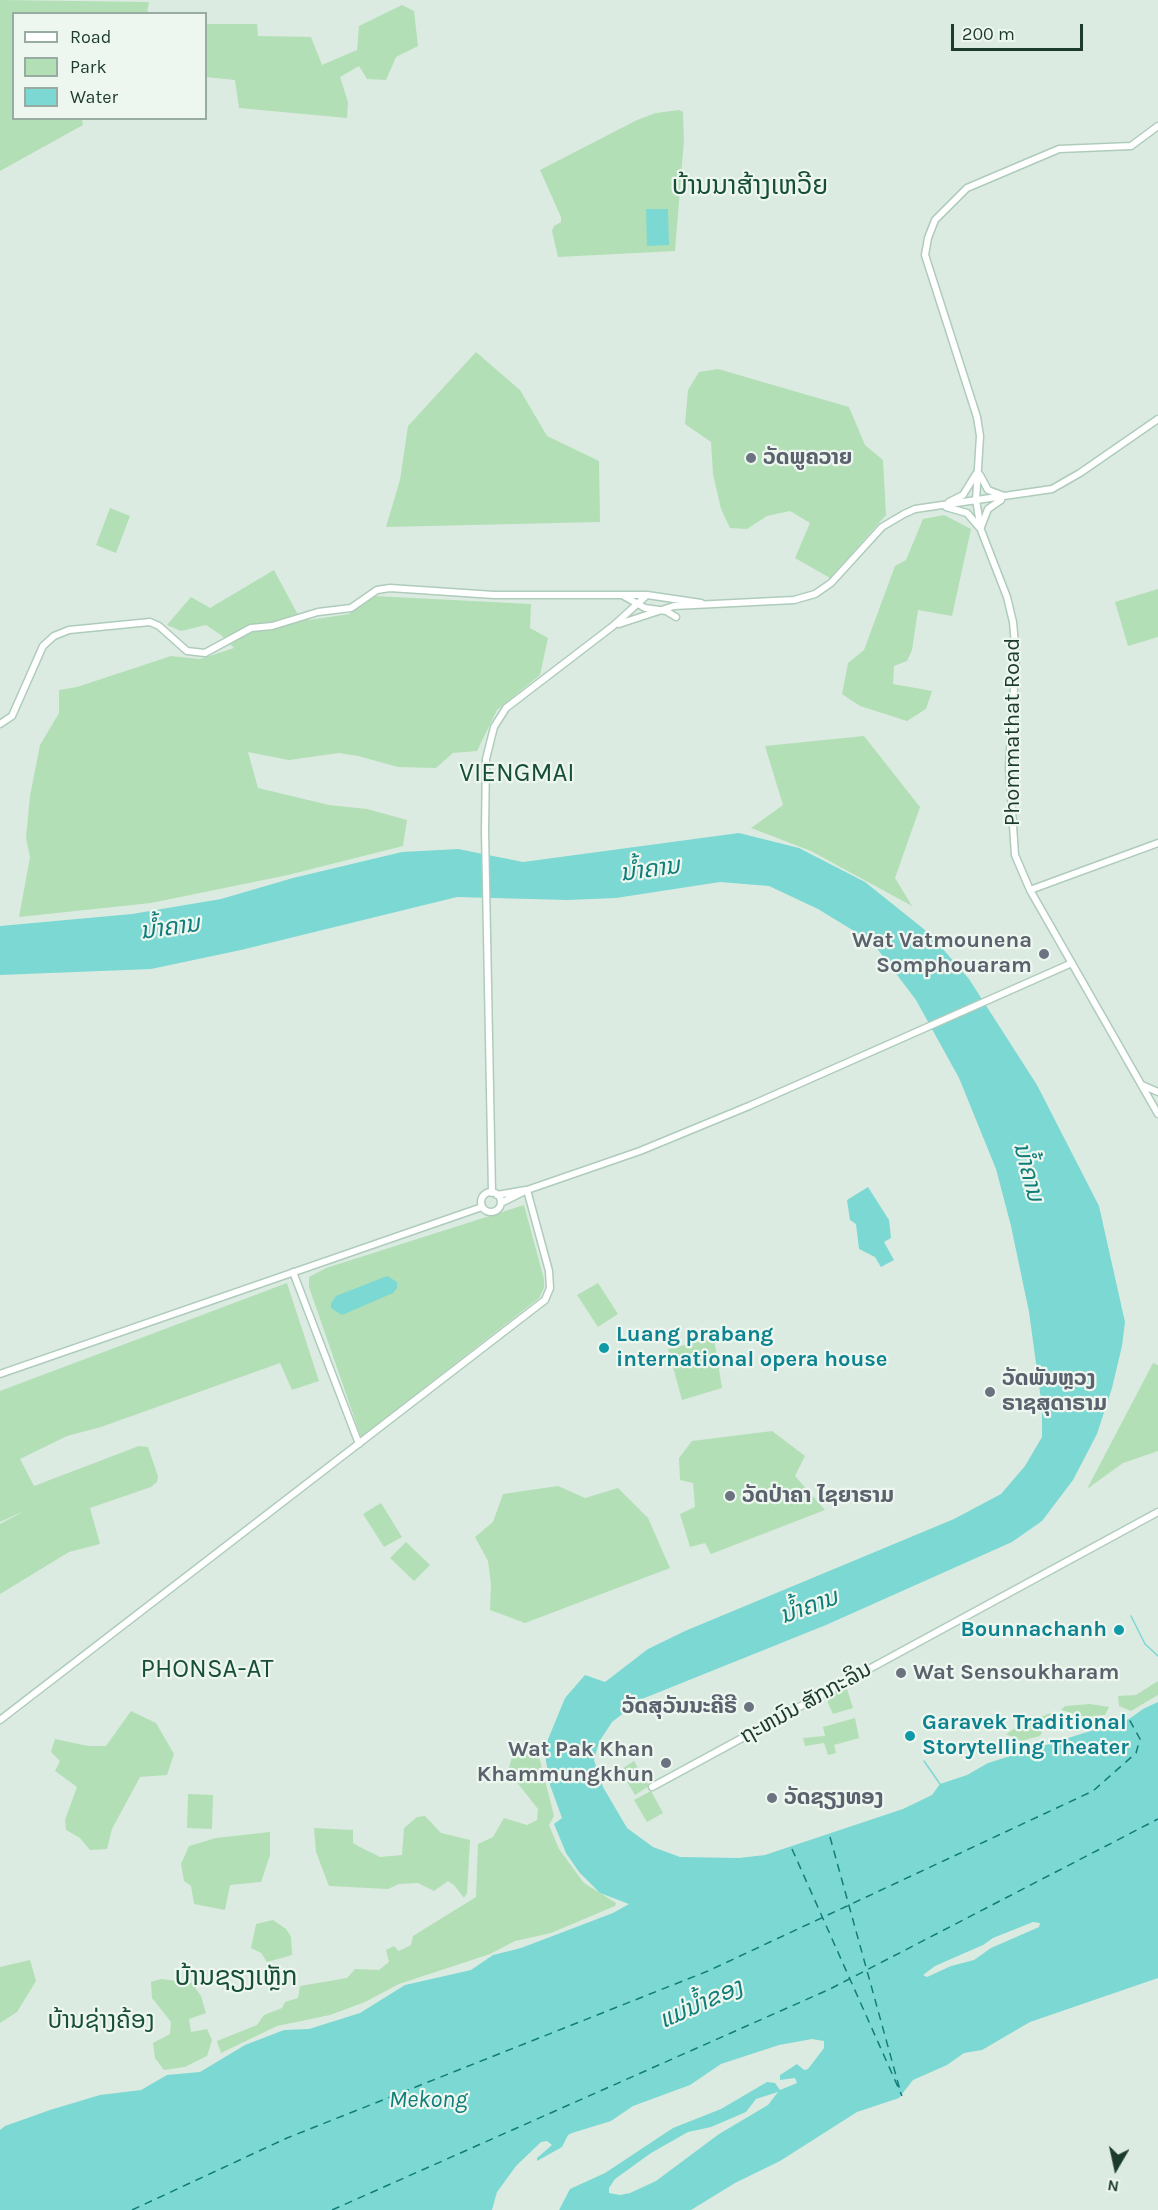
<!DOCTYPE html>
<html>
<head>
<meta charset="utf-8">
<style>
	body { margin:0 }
	#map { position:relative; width:1158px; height:2210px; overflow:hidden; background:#dcebe1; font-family:Karla,sans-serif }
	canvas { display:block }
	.legend { position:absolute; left:12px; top:12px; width:195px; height:108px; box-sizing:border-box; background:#edf7f0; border:2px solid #99aca2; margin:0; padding:8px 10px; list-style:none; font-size:18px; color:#1c3b2d }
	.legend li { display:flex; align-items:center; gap:12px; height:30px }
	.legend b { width:30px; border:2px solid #99aca2 }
	.north { position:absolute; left:1086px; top:2138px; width:60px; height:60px; -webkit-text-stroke:4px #edf7f0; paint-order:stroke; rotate:189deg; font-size:16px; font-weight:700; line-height:24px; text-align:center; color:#1c3b2d }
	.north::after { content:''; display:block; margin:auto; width:21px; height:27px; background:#1c3b2d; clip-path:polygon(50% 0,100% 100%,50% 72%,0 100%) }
	.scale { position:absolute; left:951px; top:24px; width:132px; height:27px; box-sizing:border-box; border:3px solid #1c3b2d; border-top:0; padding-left:8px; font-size:18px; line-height:21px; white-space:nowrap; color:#1c3b2d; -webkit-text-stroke:4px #edf7f0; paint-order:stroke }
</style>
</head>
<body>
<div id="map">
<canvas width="1158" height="2210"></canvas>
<ul class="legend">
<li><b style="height:8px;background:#fff"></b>Road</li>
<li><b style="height:16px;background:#b2dfb5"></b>Park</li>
<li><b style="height:16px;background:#7cd8d3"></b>Water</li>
</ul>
<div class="north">N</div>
<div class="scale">200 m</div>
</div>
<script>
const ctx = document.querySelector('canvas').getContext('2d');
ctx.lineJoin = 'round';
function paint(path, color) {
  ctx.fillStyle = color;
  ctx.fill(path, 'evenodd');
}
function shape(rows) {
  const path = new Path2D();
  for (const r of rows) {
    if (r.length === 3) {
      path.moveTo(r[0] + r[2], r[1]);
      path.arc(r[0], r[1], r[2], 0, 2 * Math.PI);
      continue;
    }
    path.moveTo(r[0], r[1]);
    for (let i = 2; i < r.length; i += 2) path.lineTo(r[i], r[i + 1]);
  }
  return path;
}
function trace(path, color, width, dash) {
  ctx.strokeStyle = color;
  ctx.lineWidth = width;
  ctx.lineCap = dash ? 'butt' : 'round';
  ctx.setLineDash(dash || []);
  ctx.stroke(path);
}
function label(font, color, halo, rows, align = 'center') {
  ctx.font = font + ' Karla,"Noto Sans Lao",sans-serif';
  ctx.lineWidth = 4.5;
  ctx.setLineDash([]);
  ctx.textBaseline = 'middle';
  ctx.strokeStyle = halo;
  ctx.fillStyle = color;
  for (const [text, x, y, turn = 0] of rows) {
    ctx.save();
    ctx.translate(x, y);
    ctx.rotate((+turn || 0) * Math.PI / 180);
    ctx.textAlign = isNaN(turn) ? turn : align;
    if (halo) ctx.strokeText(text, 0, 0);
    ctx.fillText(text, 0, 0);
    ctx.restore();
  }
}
paint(shape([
	[0,0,149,2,147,13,14,14,14,118,82,119,83,125,0,171],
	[402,5,414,11,418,46,396,57,386,80,367,79,359,66,340,77,348,102,347,118,239,108,235,80,206,77,206,24,257,24,258,36,311,37,322,65,357,50,359,26],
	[679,110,683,112,684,140,675,251,558,257,552,231,554,226,561,222,561,217,540,170,637,120,656,113],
	[476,352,520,390,547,436,599,461,600,522,386,527,400,480,408,426],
	[718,369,849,407,865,445,883,460,886,515,830,578,795,558,810,523,790,511,767,516,747,529,730,528,721,509,713,474,711,442,685,424,688,390,699,372],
	[110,508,130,516,116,553,96,545],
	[944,515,971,529,952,616,918,610,912,650,907,661,894,666,893,684,932,691,926,709,907,721,860,706,842,694,848,663,864,650,895,566,906,560,923,519],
	[274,570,297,613,309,620,349,614,374,596,531,604,530,628,548,638,540,675,497,710,477,751,453,753,436,768,398,767,358,756,339,753,289,760,248,752,258,788,329,805,367,809,407,820,403,846,288,875,151,903,19,917,30,857,26,838,30,796,40,745,59,713,59,690,77,687,171,656,200,659,234,648,221,635,206,625,181,631,167,625,191,597,210,608],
	[1158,589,1158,637,1128,646,1115,602],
	[864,736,920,807,895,878,912,906,811,851,751,828,783,805,765,746],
	[524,1205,544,1279,544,1288,539,1298,361,1437,309,1287,309,1277,326,1268],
	[287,1283,319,1381,292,1390,280,1363,101,1427,67,1436,20,1459,34,1486,139,1446,148,1447,158,1476,157,1482,151,1487,90,1508,100,1544,69,1552,0,1594,0,1524,26,1510,0,1522,0,1391],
	[598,1283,618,1314,598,1327,577,1295],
	[714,1338,722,1388,682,1400,668,1349],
	[1153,1363,1158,1365,1158,1451,1123,1463,1087,1489],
	[772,1431,805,1456,795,1476,825,1510,711,1554,705,1543,690,1547,680,1514,695,1507,693,1483,680,1480,679,1458,692,1441],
	[558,1486,585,1498,618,1488,648,1518,670,1568,525,1623,490,1610,491,1584,488,1561,475,1537,493,1522,503,1494],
	[381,1503,402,1537,384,1547,363,1514],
	[406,1542,430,1565,414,1581,390,1558],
	[1158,1681,1158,1695,1131,1711,1119,1706,1118,1696,1136,1695],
	[846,1686,853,1708,833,1714,825,1696],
	[1090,1704,1109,1707,1105,1715,1095,1716,1086,1717,1061,1710,1065,1706],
	[131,1711,156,1723,174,1754,167,1775,140,1777,112,1829,107,1849,90,1850,80,1838,66,1830,65,1820,77,1787,55,1771,60,1761,51,1752,55,1739,88,1746,106,1746],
	[1051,1713,1040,1736,1021,1741,1006,1734,1022,1724],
	[855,1718,859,1738,834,1745,836,1753,828,1755,824,1743,805,1746,803,1738,825,1736,823,1727],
	[529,1750,538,1752,554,1816,549,1825,559,1849,584,1883,616,1903,615,1906,551,1933,515,1941,490,1954,399,1984,365,2002,330,2015,277,2026,221,2053,217,2041,257,2025,264,2015,282,2008,285,2002,298,1998,300,1986,347,1978,355,1969,379,1970,389,1962,386,1950,394,1946,399,1951,411,1945,413,1936,476,1897,478,1844,493,1837,504,1818,527,1825,537,1820,538,1809,508,1771,512,1757,523,1757],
	[634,1761,649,1786,635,1795,620,1770],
	[651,1791,663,1813,647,1822,634,1800],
	[188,1794,213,1795,212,1829,187,1828],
	[425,1816,441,1833,470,1840,467,1893,464,1898,454,1885,448,1881,434,1891,418,1883,399,1884,388,1889,329,1886,316,1852,314,1828,353,1830,353,1843,360,1847,380,1857,402,1855,404,1828,417,1817],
	[270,1832,270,1855,261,1882,230,1885,225,1910,194,1904,191,1886,184,1881,181,1864,189,1846,216,1838],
	[273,1920,286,1929,291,1937,292,1955,267,1962,261,1953,251,1948,256,1924],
	[30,1960,36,1981,17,2012,0,2023,0,1967],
	[161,1979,192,1983,201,1996,206,2013,189,2019,191,2032,207,2029,212,2040,207,2056,185,2067,164,2070,155,2058,153,2043,170,2034,171,2022,152,1998,151,1982]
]), '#b2dfb5');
paint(shape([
	[646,209,668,209,669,245,647,246],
	[739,833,799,848,865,882,930,934,969,979,1037,1085,1099,1206,1125,1322,1122,1346,1112,1388,1097,1434,1073,1480,1042,1521,1012,1542,826,1625,642,1699,612,1722,599,1742,594,1760,603,1787,627,1828,653,1847,680,1857,739,1858,765,1855,903,1809,932,1795,940,1784,967,1775,988,1763,1129,1719,1143,1709,1158,1702,1158,1978,1030,2022,982,2050,964,2053,947,2065,913,2080,899,2098,857,2112,780,2161,735,2183,691,2210,559,2210,570,2189,605,2173,673,2128,721,2109,767,2082,775,2083,780,2090,797,2083,795,2078,780,2080,780,2075,797,2064,804,2070,808,2069,824,2048,824,2041,812,2039,779,2045,721,2064,690,2085,633,2106,611,2121,572,2133,568,2135,562,2147,537,2161,537,2158,552,2145,547,2141,541,2142,516,2166,497,2192,492,2210,0,2210,0,2130,5,2126,50,2110,100,2095,141,2090,167,2075,200,2072,245,2045,284,2030,309,2029,360,2013,405,1985,471,1970,493,1955,521,1948,613,1913,629,1904,600,1893,579,1872,566,1853,554,1824,562,1818,550,1785,544,1749,565,1698,585,1675,605,1682,648,1649,685,1631,954,1519,1001,1494,1025,1466,1042,1437,1042,1407,1029,1312,1011,1226,996,1169,959,1078,916,1000,872,942,818,909,769,886,720,882,616,898,567,900,457,897,241,950,151,969,0,975,0,926,132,914,221,899,293,878,402,852,458,849,523,862],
	[1033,1922,1040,1923,1039,1927,991,1948,974,1960,951,1966,927,1977,923,1975,935,1966,983,1945,993,1938],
	[778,2092,768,2105,719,2134,656,2181,630,2193,620,2195,609,2193,609,2188,615,2179,651,2153,688,2132,711,2127,746,2112,756,2099],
	[868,1187,889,1220,891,1238,884,1242,894,1260,881,1267,875,1257,859,1249,856,1224,850,1220,847,1200],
	[387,1276,397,1282,397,1288,393,1293,342,1315,331,1308,331,1303,336,1296]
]), '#7cd8d3');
trace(shape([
	[1131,1616,1145,1644,1158,1656],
	[924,1761,940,1784]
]), '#7cd8d3', 1.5);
trace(shape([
	[830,1837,900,2090],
	[792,1849,902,2096],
	[132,2210,287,2138,708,1971,1093,1791,1136,1753,1140,1739,1129,1719],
	[332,2210,830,1989,1158,1819]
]), '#117d79', 1.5, [8, 6]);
const secondary = shape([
	[1158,126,1131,146,1059,149,967,188,935,220,928,238,925,255,977,417,980,436,976,500,981,530,1007,597,1013,622,1016,656,1009,767,1015,855,1030,890,1158,1114],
	[980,475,988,490,1004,496],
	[949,502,963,495,976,474],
	[946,507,967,513,979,527],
	[981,527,988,509,1001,500],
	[622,595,645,608,666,611,676,617],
	[619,624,674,606,794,600,815,594,831,583,882,527,904,514,915,509,1052,489,1080,473,1158,419],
	[0,724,12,716,43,646,54,636,69,630,150,622,159,626,187,651,205,653,251,628,272,626,318,612,351,608,377,590,390,588,494,595,647,595],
	[1030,890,1158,843],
	[1142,1085,1158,1092],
	[491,1202,10],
	[492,1193,485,831,486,759,494,727,506,708,613,626,647,595,701,603],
	[497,1195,526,1190],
	[501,1203,527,1190,640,1151,749,1106,1072,963],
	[293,1272,359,1444],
	[0,1374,482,1207],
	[0,1720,545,1300,550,1288,549,1271,527,1190],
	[652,1787,1158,1512]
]);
trace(secondary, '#aeccbb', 9);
trace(secondary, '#fff', 6);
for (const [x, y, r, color] of [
	[751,458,6,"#6b7280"],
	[1044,954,6,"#6b7280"],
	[604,1348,6,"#0f9aa8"],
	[990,1392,6,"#6b7280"],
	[730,1496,6,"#6b7280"],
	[1119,1630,6,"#0f9aa8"],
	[901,1673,6,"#6b7280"],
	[749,1707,6,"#6b7280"],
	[910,1736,6,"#0f9aa8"],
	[666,1763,6,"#6b7280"],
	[772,1798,6,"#6b7280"]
]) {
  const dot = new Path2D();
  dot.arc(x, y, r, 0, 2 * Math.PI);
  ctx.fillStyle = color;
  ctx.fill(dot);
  trace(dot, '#edf7f0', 2);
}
label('bold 22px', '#5b616d', '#edf7f0', [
	["ວັດພູຄວາຍ",763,458],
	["Wat Vatmounena",1032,941,"right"],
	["Somphouaram",1032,966,"right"],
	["ວັດພັນຫຼວງ",1002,1379],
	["ຣາຊສຸດາຣາມ",1002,1404],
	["ວັດປ່າຄາ ໄຊຍາຣາມ",742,1496],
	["Wat Sensoukharam",913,1673],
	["ວັດສຸວັນນະຄີຣີ",737,1707,"right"],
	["Wat Pak Khan",654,1750,"right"],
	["Khammungkhun",654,1775,"right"],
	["ວັດຊຽງທອງ",784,1798]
], 'left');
label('22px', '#1c3b2d', '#edf7f0', [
	["Phommathat Road",1013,732,-90],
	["ຖະຫນົນ ສັກກະລິນ",806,1703,-29]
]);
label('bold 22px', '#0d838f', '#edf7f0', [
	["Luang prabang",616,1335],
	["international opera house",616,1360],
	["Bounnachanh",1107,1630,"right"],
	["Garavek Traditional",922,1723],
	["Storytelling Theater",922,1748]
], 'left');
label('italic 24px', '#117d79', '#edf7f0', [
	["ນ້ຳຄານ",650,870,-8],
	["ນ້ຳຄານ",170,928,-8],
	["ນ້ຳຄານ",1028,1172,75],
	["ນ້ຳຄານ",809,1607,-20],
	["ແມ່ນ້ຳຂອງ",701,2004,-24],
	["Mekong",428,2100]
]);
label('24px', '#174f36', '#edf7f0', [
	["ບ້ານຊ່າງຄ້ອງ",101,2021]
]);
label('26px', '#174f36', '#edf7f0', [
	["ບ້ານນາສ້າງເຫວີຍ",750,187],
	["VIENGMAI",517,774],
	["PHONSA-AT",207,1670],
	["ບ້ານຊຽງເຫຼັກ",236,1978]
]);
</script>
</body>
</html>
